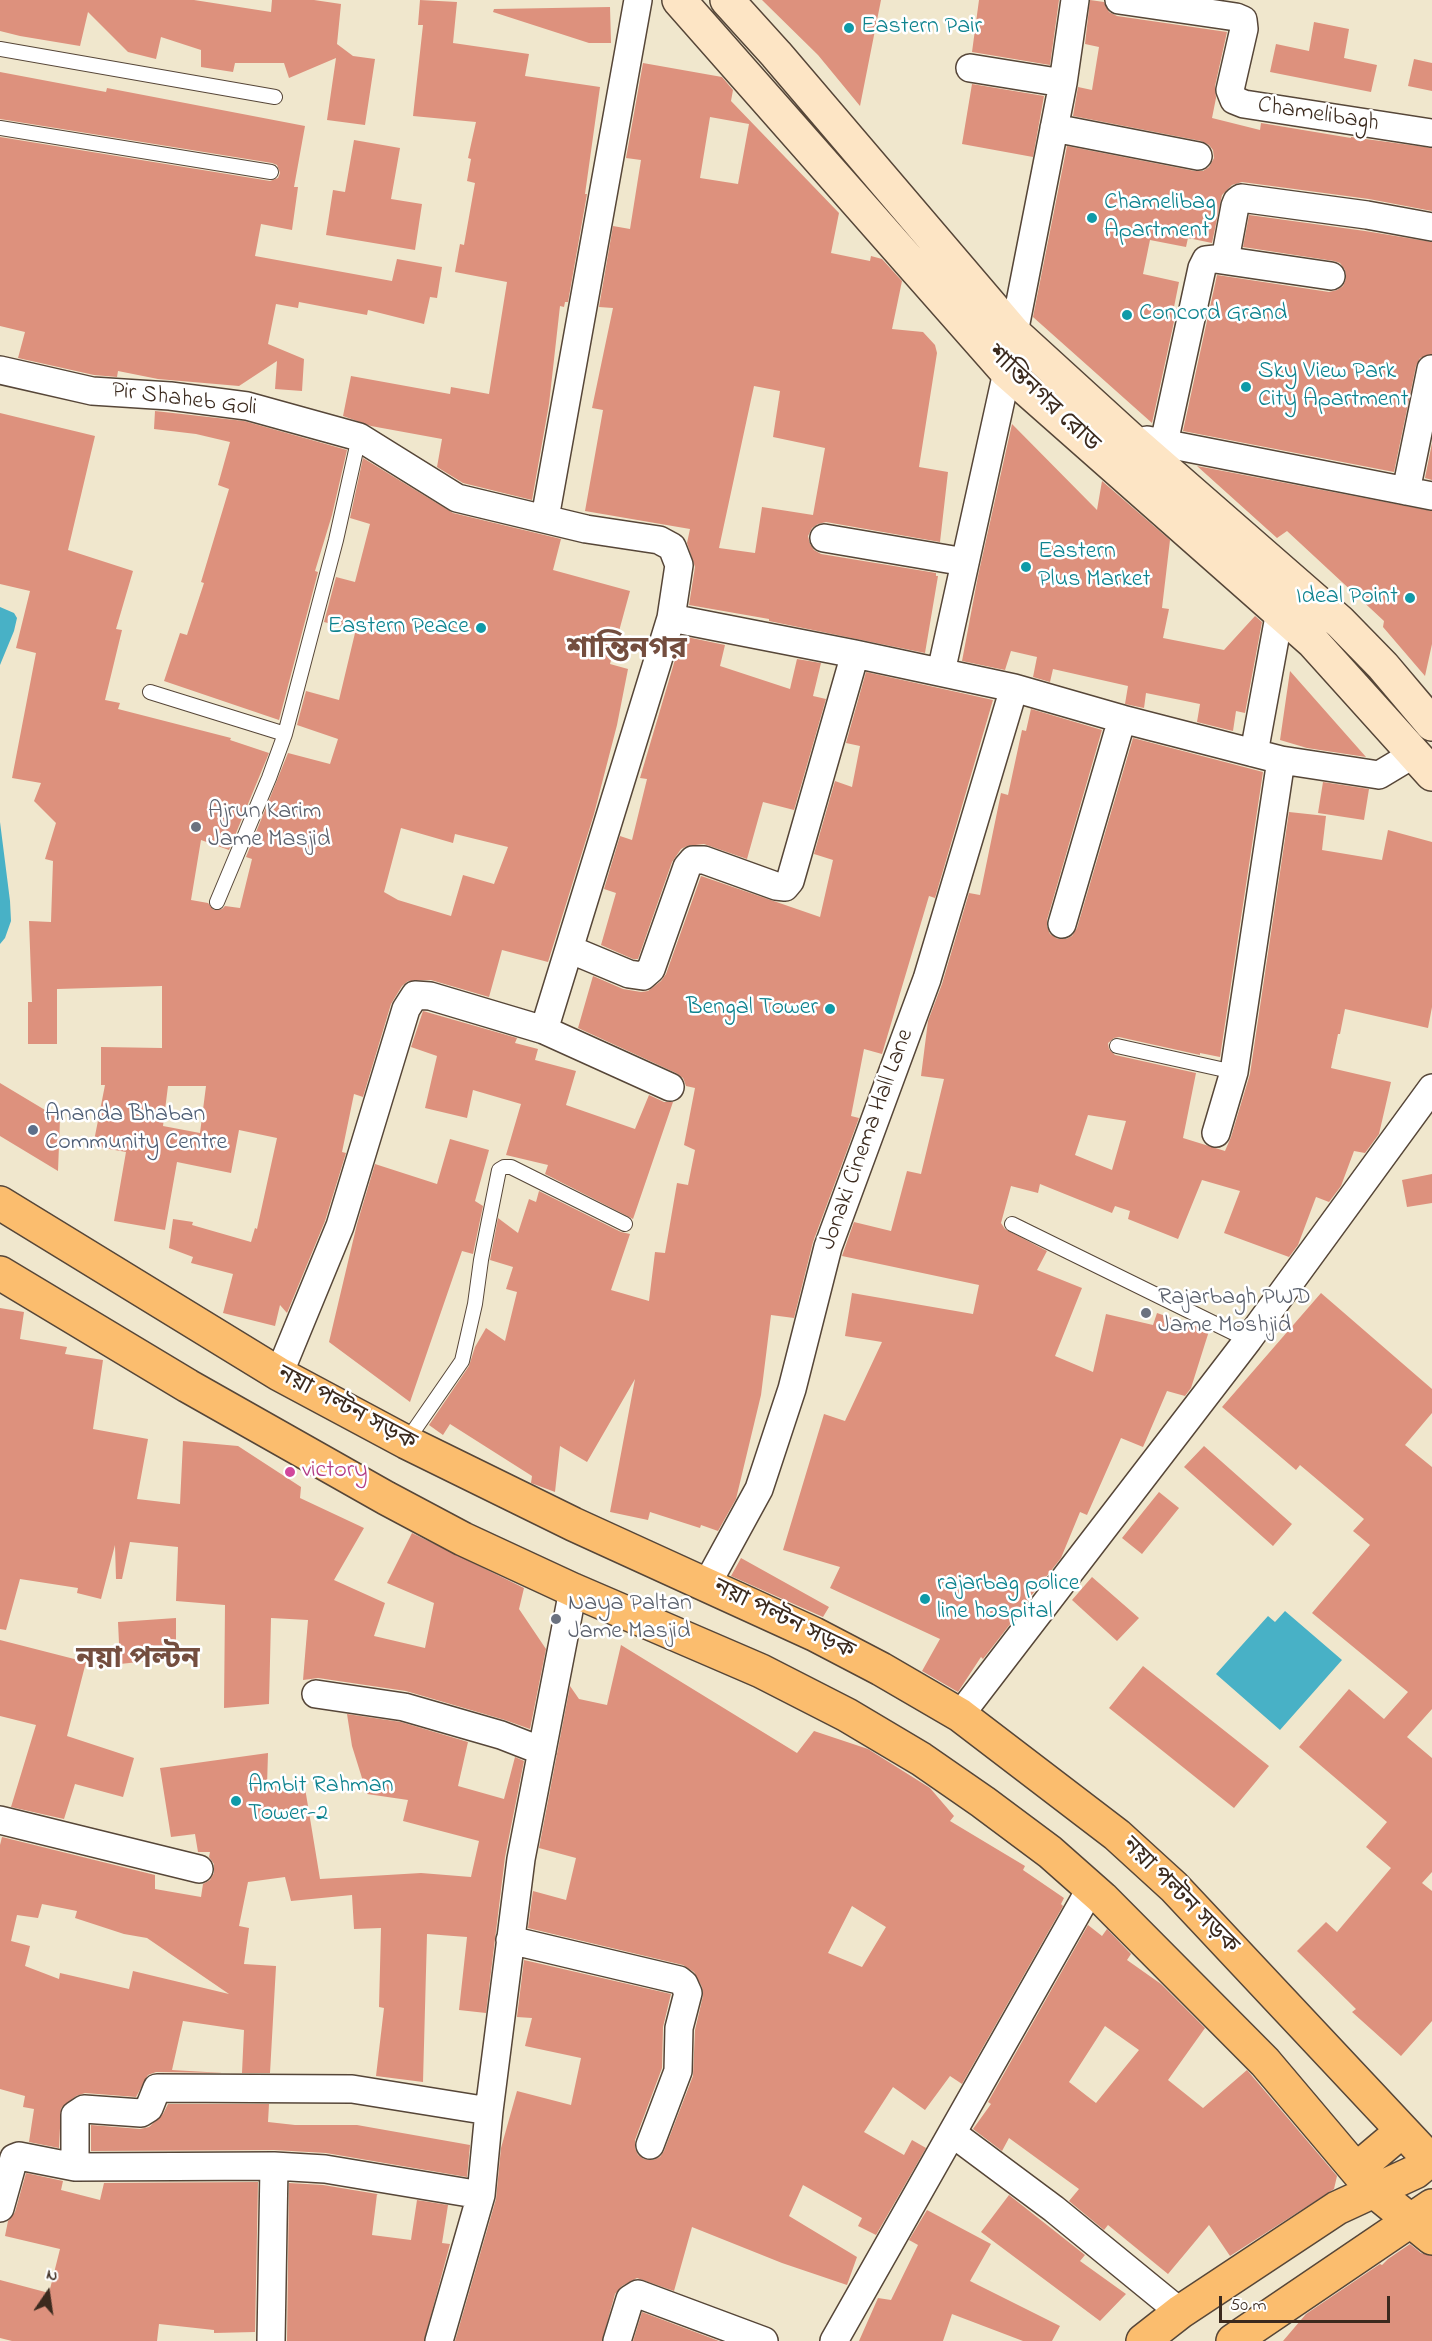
<!DOCTYPE html>
<html>
<head>
<meta charset="utf-8">
<style>
	body { margin:0 }
	#map { position:relative; width:1432px; height:2341px; overflow:hidden; background:#f0e7cd; font-family:"Indie Flower",sans-serif }
	canvas { display:block }
	.north { position:absolute; left:18px; top:2263px; width:60px; height:60px; -webkit-text-stroke:4px #fff; paint-order:stroke; rotate:13deg; font-size:16px; font-weight:700; line-height:24px; text-align:center; color:#3b2a1e }
	.north::after { content:''; display:block; margin:auto; width:21px; height:27px; background:#3b2a1e; clip-path:polygon(50% 0,100% 100%,50% 72%,0 100%) }
	.scale { position:absolute; left:1219px; top:2296px; width:171px; height:27px; box-sizing:border-box; border:3px solid #3b2a1e; border-top:0; padding-left:8px; font-size:18px; line-height:21px; white-space:nowrap; color:#3b2a1e; -webkit-text-stroke:4px #fff; paint-order:stroke }
</style>
</head>
<body>
<div id="map">
<canvas width="1432" height="2341"></canvas>
<div class="north">N</div>
<div class="scale">50 m</div>
</div>
<script>
const ctx = document.querySelector('canvas').getContext('2d');
ctx.lineJoin = 'round';
function paint(path, color) {
  ctx.fillStyle = color;
  ctx.fill(path, 'evenodd');
}
function shape(rows) {
  const path = new Path2D();
  for (const r of rows) {
    path.moveTo(r[0], r[1]);
    for (let i = 2; i < r.length; i += 2) path.lineTo(r[i], r[i + 1]);
  }
  return path;
}
function trace(path, color, width, dash) {
  ctx.strokeStyle = color;
  ctx.lineWidth = width;
  ctx.lineCap = dash ? 'butt' : 'round';
  ctx.setLineDash(dash || []);
  ctx.stroke(path);
}
function label(font, color, halo, rows, align = 'center') {
  ctx.font = font + ' "Indie Flower","Noto Sans Bengali",sans-serif';
  ctx.lineWidth = 5;
  ctx.setLineDash([]);
  ctx.textBaseline = 'middle';
  ctx.strokeStyle = halo;
  ctx.fillStyle = color;
  for (const [text, x, y, turn = 0] of rows) {
    ctx.save();
    ctx.translate(x, y);
    ctx.rotate((+turn || 0) * Math.PI / 180);
    ctx.textAlign = isNaN(turn) ? turn : align;
    if (halo) ctx.strokeText(text, 0, 0);
    ctx.fillText(text, 0, 0);
    ctx.restore();
  }
}
paint(shape([
	[0,607,14,613,17,618,14,631,0,665],
	[0,822,10,901,11,921,5,938,0,944],
	[1285,1611,1342,1660,1280,1730,1216,1674,1268,1616,1275,1622]
]), '#48b1c6');
paint(shape([
	[0,0,194,0,271,12,272,0,314,0,341,4,337,44,353,56,375,59,365,125,327,120,336,58,289,78,284,63,235,63,233,72,201,67,201,50,161,37,156,59,128,52,88,12,80,46,20,36,0,31],
	[420,0,457,2,453,43,529,54,525,76,600,87,585,194,587,194,568,302,565,302,564,307,560,306,549,404,532,500,463,483,437,467,442,439,371,426,343,416,351,376,450,394,451,387,489,394,507,282,455,272,460,244,464,245,475,183,467,181,471,159,468,158,476,122,413,116,423,25,418,25],
	[762,0,881,0,860,106,818,55],
	[979,0,1059,0,1050,65,972,52],
	[1090,0,1104,2,1109,12,1117,16,1227,32,1215,86,1216,98,1212,118,1260,130,1261,123,1351,138,1351,137,1432,148,1432,211,1369,199,1242,182,1232,185,1222,195,1212,243,1188,238,1186,247,1150,240,1143,274,1179,282,1173,312,1177,308,1152,423,1033,317,1067,146,1195,171,1203,171,1209,167,1214,158,1213,150,1209,145,1201,141,1073,116,1078,87,1092,90,1099,47,1085,44],
	[610,7,611,43,589,43,493,12,494,9],
	[1314,22,1349,29,1344,58,1377,65,1371,92,1270,72,1276,44,1309,51],
	[1414,59,1432,63,1432,91,1408,86],
	[643,63,722,77,733,90,731,101,839,213,831,253,870,261,871,256,882,259,902,281,892,329,923,332,935,345,937,353,919,467,948,472,940,542,826,522,818,524,812,528,808,536,810,544,814,550,821,554,936,573,936,576,938,576,925,653,769,621,769,619,689,605,695,567,687,543,690,529,585,511,603,410,592,408,613,308,599,307,613,226,630,229,641,160,626,158],
	[710,117,749,124,738,184,700,178],
	[754,386,780,391,773,437,825,448,813,515,762,507,755,553,719,548],
	[0,72,106,92,107,88,305,126,294,187,298,187,292,230,261,224,255,256,392,281,397,259,442,267,437,298,430,297,424,324,368,310,367,315,299,302,298,308,276,304,268,344,304,359,302,391,275,389,277,361,239,386,158,379,118,371,117,377,94,375,18,358,25,332,0,326,0,137,270,181,278,178,280,173,277,165,272,163,0,119],
	[972,84,1044,96,1033,157,962,144],
	[354,140,400,148,391,199,422,204,415,250,326,235,333,190,345,192],
	[1249,215,1365,231,1432,242,1432,354,1420,358,1416,366,1394,472,1183,431,1217,275,1329,292,1337,290,1343,286,1346,279,1345,270,1340,263,1334,261,1243,247],
	[155,411,244,421,347,450,332,515,315,571,318,572,279,720,164,681,180,633,187,635,204,583,201,582,229,489,218,485,230,442,196,434,154,429],
	[0,413,95,436,68,550,133,571,116,629,122,630,105,700,120,703,118,709,231,738,230,740,269,753,229,850,201,840,191,900,208,903,214,910,222,909,225,906,240,908,252,859,246,857,288,753,330,764,338,739,297,725,306,691,339,700,355,633,350,632,351,629,324,622,336,577,355,582,370,524,350,518,363,458,453,513,561,539,553,570,630,591,610,664,628,669,617,725,594,814,548,962,502,950,489,997,431,980,408,981,402,986,391,1004,363,1097,354,1094,342,1152,346,1153,325,1221,287,1313,280,1305,275,1326,223,1313,233,1274,191,1263,193,1257,169,1248,173,1219,193,1222,192,1225,251,1242,255,1228,257,1229,277,1138,239,1130,231,1173,177,1162,165,1230,114,1221,126,1152,93,1146,105,1085,101,1085,101,1047,162,1048,162,986,57,989,57,1044,28,1044,28,1002,32,1002,29,921,51,922,53,861,45,859,56,823,34,801,41,783,12,778,36,653,16,648,30,591,0,584],
	[401,828,453,843,455,834,508,847,494,884,463,875,451,916,398,900,384,892],
	[168,1086,206,1086,200,1133,163,1126],
	[1012,424,1097,510,1102,481,1170,540,1162,608,1169,609,1163,638,1224,650,1255,616,1262,622,1245,713,1236,711,1233,731,1197,722,1200,704,1146,693,1144,708,1125,704,1128,686,1053,669,1050,682,1033,677,1037,657,1011,651,1005,670,962,661,978,576],
	[1432,443,1432,480,1425,478],
	[1197,466,1432,511,1432,644,1425,676,1383,627,1384,621,1287,531,1277,538],
	[682,636,725,645,720,666,790,689,797,659,821,663,813,696,826,699,794,810,763,802,747,859,704,844,687,846,681,849,672,862,638,959,633,959,601,945,616,893,604,889,620,836,632,840,647,779,640,778],
	[1290,671,1366,757,1307,748,1280,740],
	[866,672,993,700,935,898,929,896,882,1054,864,1049,851,1116,859,1118,813,1242,794,1318,771,1315,761,1395,736,1499,718,1531,701,1525,700,1528,650,1512,648,1520,610,1512,635,1379,587,1462,560,1446,555,1492,531,1483,532,1476,450,1424,443,1435,429,1425,469,1366,475,1347,486,1328,505,1341,517,1292,506,1289,513,1267,490,1260,498,1218,518,1233,529,1199,536,1202,539,1191,621,1232,630,1234,611,1290,649,1301,655,1252,665,1253,677,1183,688,1185,695,1150,684,1145,695,1088,686,1086,683,1078,676,1073,578,1028,593,976,623,989,641,992,648,991,661,981,666,974,701,876,820,917,833,860,814,854,835,781,852,787,860,746,846,743],
	[1031,709,1102,730,1047,920,1047,927,1050,934,1058,939,1066,939,1072,936,1077,928,1133,738,1263,772,1220,1057,1200,1053,1200,1055,1119,1037,1114,1038,1108,1043,1109,1049,1115,1055,1196,1073,1183,1138,1225,1151,1231,1137,1250,1074,1289,812,1326,816,1322,850,1382,860,1388,830,1432,842,1432,1007,1428,1028,1345,1009,1340,1034,1338,1034,1331,1068,1391,1082,1379,1134,1365,1153,1354,1151,1341,1186,1329,1202,1316,1197,1298,1245,1289,1257,1224,1233,1240,1191,1202,1180,1178,1239,1128,1219,1130,1211,1115,1206,1112,1213,1040,1184,1038,1193,1011,1186,1001,1223,1005,1229,1047,1251,1037,1270,1082,1288,1055,1356,1093,1372,1106,1314,1153,1325,1157,1313,1209,1331,1191,1388,1185,1396,1167,1391,1143,1447,1121,1438,1087,1515,1080,1512,1061,1558,1027,1601,1024,1600,1018,1614,983,1659,981,1657,958,1692,922,1671,940,1639,830,1588,840,1567,783,1550,824,1414,845,1421,882,1342,845,1336,852,1293,973,1314,979,1285,842,1256,854,1222,891,1231,907,1171,921,1174,944,1079,921,1076,928,1021,942,984,969,893,980,895,1001,793,1008,795,1022,730,1026,731],
	[1088,1115,1126,1121,1112,1170,1075,1155],
	[1323,782,1369,789,1364,820,1318,813],
	[423,1011,517,1038,515,1043,538,1049,535,1060,576,1071,566,1105,635,1129,649,1095,664,1102,673,1102,633,1219,545,1174,548,1165,506,1155,521,1104,473,1090,467,1118,425,1108,437,1056,411,1047],
	[0,1083,60,1119,58,1171,0,1136],
	[450,1139,489,1150,475,1201,483,1206,473,1254,462,1251,410,1402,329,1342,357,1224,375,1164,437,1184],
	[1432,1174,1432,1203,1407,1207,1402,1180],
	[1321,1293,1432,1389,1432,1413,1405,1445,1432,1467,1432,1709,1407,1737,1432,1758,1432,1872,1422,1883,1432,1891,1432,2021,1401,2056,1352,2012,1356,2009,1297,1951,1326,1922,1337,1932,1391,1868,1366,1847,1387,1822,1299,1747,1349,1689,1384,1719,1408,1692,1312,1613,1370,1545,1353,1531,1364,1519,1300,1465,1296,1470,1222,1407],
	[0,1308,24,1312,20,1339,67,1347,65,1354,103,1360,93,1429,148,1439,137,1499,180,1504,183,1441,238,1446,301,1487,300,1498,364,1528,334,1580,385,1603,374,1636,425,1648,434,1603,387,1583,412,1533,524,1588,519,1609,546,1649,530,1729,505,1720,406,1691,318,1678,303,1680,308,1620,271,1618,269,1704,224,1708,225,1605,176,1601,178,1547,130,1542,122,1579,116,1579,115,1545,101,1599,77,1593,78,1588,20,1579,6,1630,0,1629],
	[1204,1446,1292,1524,1273,1546,1184,1467],
	[1159,1492,1179,1508,1142,1554,1122,1538],
	[741,1558,829,1607,823,1617,731,1576],
	[1092,1577,1139,1618,1117,1641,1072,1600],
	[176,1618,176,1658,120,1664,118,1622],
	[0,1640,86,1662,67,1736,134,1758,123,1797,75,1784,64,1819,11,1807,36,1725,0,1716],
	[621,1645,797,1753,814,1731,868,1749,930,1788,954,1816,950,1821,1025,1866,1023,1870,1064,1898,1061,1904,1063,1906,962,2084,950,2076,925,2110,893,2087,864,2132,904,2155,912,2140,926,2148,876,2235,858,2226,862,2218,803,2185,789,2216,857,2257,847,2285,782,2263,692,2227,674,2291,637,2278,622,2286,615,2294,602,2341,455,2341,496,2199,501,2148,517,2091,571,2105,581,2058,525,2046,532,2018,517,2017,524,1960,671,1994,663,2027,662,2068,635,2140,635,2148,638,2155,644,2159,653,2160,660,2157,664,2151,693,2076,695,2030,703,1996,702,1987,694,1972,683,1965,528,1928,533,1891,566,1900,576,1858,539,1848,570,1686,579,1699,607,1705],
	[852,1906,886,1927,862,1967,828,1953],
	[1143,1666,1269,1766,1234,1808,1109,1708],
	[347,1714,401,1722,468,1742,458,1786,504,1799,515,1757,524,1761,505,1857,486,2013,459,2010,467,1937,427,1934,423,2082,376,2076,384,2008,379,2007,381,1928,354,1929,352,1895,291,1901,285,1877,248,1882,239,1926,249,1928,244,1964,276,1966,270,2073,242,2073,244,2030,183,2021,172,2070,224,2073,156,2072,148,2075,136,2097,85,2093,76,2096,61,2108,59,2148,29,2142,34,2109,23,2107,25,2096,0,2089,0,1845,2,1837,155,1875,155,1889,201,1897,203,1884,210,1880,214,1873,214,1864,209,1857,210,1852,198,1852,195,1834,171,1837,160,1768,268,1753,267,1786,305,1788,320,1879,421,1873,471,1877,479,1841,403,1821,408,1800,367,1794,352,1746],
	[42,1904,77,1911,75,1918,124,1934,147,1938,229,1994,133,1971,129,1989,60,1973,59,1979,25,1966,30,1946,11,1941,17,1915,38,1918],
	[1088,1925,1102,1936,1107,1929,1131,1954,1127,1960,1161,1984,1205,2028,1168,2080,1203,2108,1247,2070,1337,2176,1334,2189,1230,2256,1209,2225,1168,2274,1108,2225,1104,2230,1069,2201,1079,2189,1009,2138,1002,2151,973,2129,991,2104,988,2102],
	[1105,2026,1139,2050,1096,2103,1069,2082],
	[168,2104,269,2104,268,2122,295,2125,357,2125,470,2145,467,2177,326,2153,274,2150,91,2151,91,2125,140,2129,149,2127,163,2114],
	[26,2173,63,2181,61,2190,100,2200,104,2183,258,2182,255,2332,214,2333,214,2330,159,2324,157,2341,12,2341,0,2338,0,2280,49,2293,60,2249,5,2236,8,2221,15,2212],
	[289,2183,323,2185,395,2197,377,2194,372,2235,411,2240,417,2200,448,2205,442,2243,450,2244,424,2341,287,2341],
	[1009,2195,1085,2255,1080,2261,1126,2294,1100,2321,981,2232],
	[927,2210,991,2244,970,2281,1060,2326,1052,2341,1023,2341,952,2314,943,2341,859,2341,878,2298,891,2300,918,2245,909,2240],
	[1410,2244,1421,2253,1432,2256,1432,2341,1283,2341,1306,2314,1380,2264,1382,2265,1388,2259],
	[642,2312,719,2341,633,2341]
]), '#dd917d');
const lane = shape([
	[0,49,275,97],
	[0,128,271,172],
	[150,692,285,734],
	[217,902,269,778,285,734,336,540,359,437],
	[1117,1046,1234,1072],
	[1012,1224,1248,1340],
	[406,1442,462,1361,475,1304,481,1260,499,1170,504,1167,511,1167,625,1224]
]);
const street = shape([
	[1119,0,1236,17,1243,20,1244,29,1230,90,1234,100,1244,104,1431,133],
	[970,68,1063,83],
	[1054,128,1198,156],
	[1225,260,1235,206,1237,201,1241,198,1367,215,1432,227],
	[1014,333,1063,83,1075,0],
	[0,370,92,391,170,396,247,406,359,437,457,498,586,529,659,540,672,547,679,565,671,618,544,1030],
	[1147,440,1432,496],
	[1164,443,1202,268,1206,260,1215,259,1331,276],
	[1406,491,1431,369],
	[545,518,638,0],
	[824,538,965,562],
	[671,618,855,654,1014,688,1122,719,1281,760,1379,775,1414,754],
	[941,672,1007,372],
	[1254,753,1280,611],
	[1062,924,1122,719],
	[569,949,629,974,643,976,651,969,687,867,693,860,704,860,776,886,785,887,790,881,855,654],
	[1216,1133,1234,1072,1281,760],
	[279,1374,340,1226,406,1009,415,995,430,996,544,1030,670,1087],
	[707,1584,759,1489,792,1389,828,1247,927,979,1014,688],
	[316,1694,404,1707,501,1735,542,1751],
	[960,1715,1248,1340,1432,1088],
	[0,1820,199,1869],
	[510,1940,679,1980,684,1984,688,1993,679,2028,678,2071,650,2145],
	[952,2133,1054,2209,1180,2312],
	[75,2167,75,2115,84,2109,141,2113,149,2108,157,2088,352,2089,489,2111],
	[0,2208,14,2158,19,2156,75,2167,274,2166,325,2169,481,2195],
	[271,2341,274,2166],
	[439,2341,481,2195,489,2111,521,1859,573,1590],
	[617,2341,630,2299,638,2294,764,2341],
	[834,2341,1091,1888]
]);
const secondary = shape([
	[679,0,1007,372,1313,642,1432,774],
	[727,0,776,54,1014,333,1128,437,1340,622,1383,666,1432,724]
]);
const primary = shape([
	[0,1203,279,1374,406,1442,573,1524,814,1634,881,1669,960,1715,1117,1835,1174,1887,1432,2162],
	[0,1273,188,1386,386,1498,463,1539,573,1590,761,1671,847,1715,921,1759,983,1802,1050,1852,1102,1898,1265,2062,1374,2191,1432,2238],
	[1357,2169,1402,2131],
	[1143,2341,1180,2312,1337,2208,1415,2172,1432,2158],
	[1233,2341,1432,2206]
]);
trace(lane, '#564638', 16);
trace(street, '#564638', 30);
trace(secondary, '#564638', 36);
trace(primary, '#564638', 36);
trace(lane, '#fff', 14);
trace(street, '#fff', 27);
trace(secondary, '#fde5c5', 33);
trace(primary, '#fbbd6e', 33);
for (const [x, y, r, color] of [
	[849,28,6,"#0f9aa8"],
	[1092,218,6,"#0f9aa8"],
	[1127,315,6,"#0f9aa8"],
	[1246,387,6,"#0f9aa8"],
	[1026,567,6,"#0f9aa8"],
	[1410,598,6,"#0f9aa8"],
	[481,628,6,"#0f9aa8"],
	[196,827,6,"#6b7280"],
	[830,1009,6,"#0f9aa8"],
	[33,1130,6,"#5c6f8a"],
	[1146,1313,6,"#6b7280"],
	[290,1472,6,"#d1479c"],
	[925,1599,6,"#0f9aa8"],
	[556,1619,6,"#6b7280"],
	[236,1801,6,"#0f9aa8"]
]) {
  const dot = new Path2D();
  dot.arc(x, y, r, 0, 2 * Math.PI);
  ctx.fillStyle = color;
  ctx.fill(dot);
  trace(dot, '#fff', 2);
}
label('24px', '#0d838f', '#fff', [
	["Eastern Pair",861,28],
	["Chamelibag",1104,204],
	["Apartment",1104,232],
	["Concord Grand",1139,315],
	["Sky View Park",1258,373],
	["City Apartment",1258,401],
	["Eastern",1038,553],
	["Plus Market",1038,581],
	["Ideal Point",1398,598,"right"],
	["Eastern Peace",469,628,"right"],
	["Bengal Tower",818,1009,"right"],
	["rajarbag police",937,1585],
	["line hospital",937,1613],
	["Ambit Rahman",248,1787],
	["Tower-2",248,1815]
], 'left');
label('24px', '#3b2a1e', '#fff', [
	["Chamelibagh",1318,116,9],
	["শান্তিনগর রোড",1042,400,43],
	["Pir Shaheb Goli",184,401,7],
	["Jonaki Cinema Hall Lane",868,1140,-70],
	["নয়া পল্টন সড়ক",346,1410,28],
	["নয়া পল্টন সড়ক",783,1621,26],
	["নয়া পল্টন সড়ক",1179,1897,45]
]);
label('24px', '#5b616d', '#fff', [
	["Ajrun Karim",208,813],
	["Jame Masjid",208,841],
	["Rajarbagh PWD",1158,1299],
	["Jame Moshjid",1158,1327],
	["Naya Paltan",568,1605],
	["Jame Masjid",568,1633]
], 'left');
label('24px', '#4e5e75', '#fff', [
	["Ananda Bhaban",45,1116],
	["Community Centre",45,1144]
], 'left');
label('24px', '#b23c85', '#fff', [
	["victory",302,1472]
], 'left');
label('bold 30px', '#744e3f', '#fff', [
	["শান্তিনগর",627,652],
	["নয়া পল্টন",138,1662]
]);
</script>
</body>
</html>
